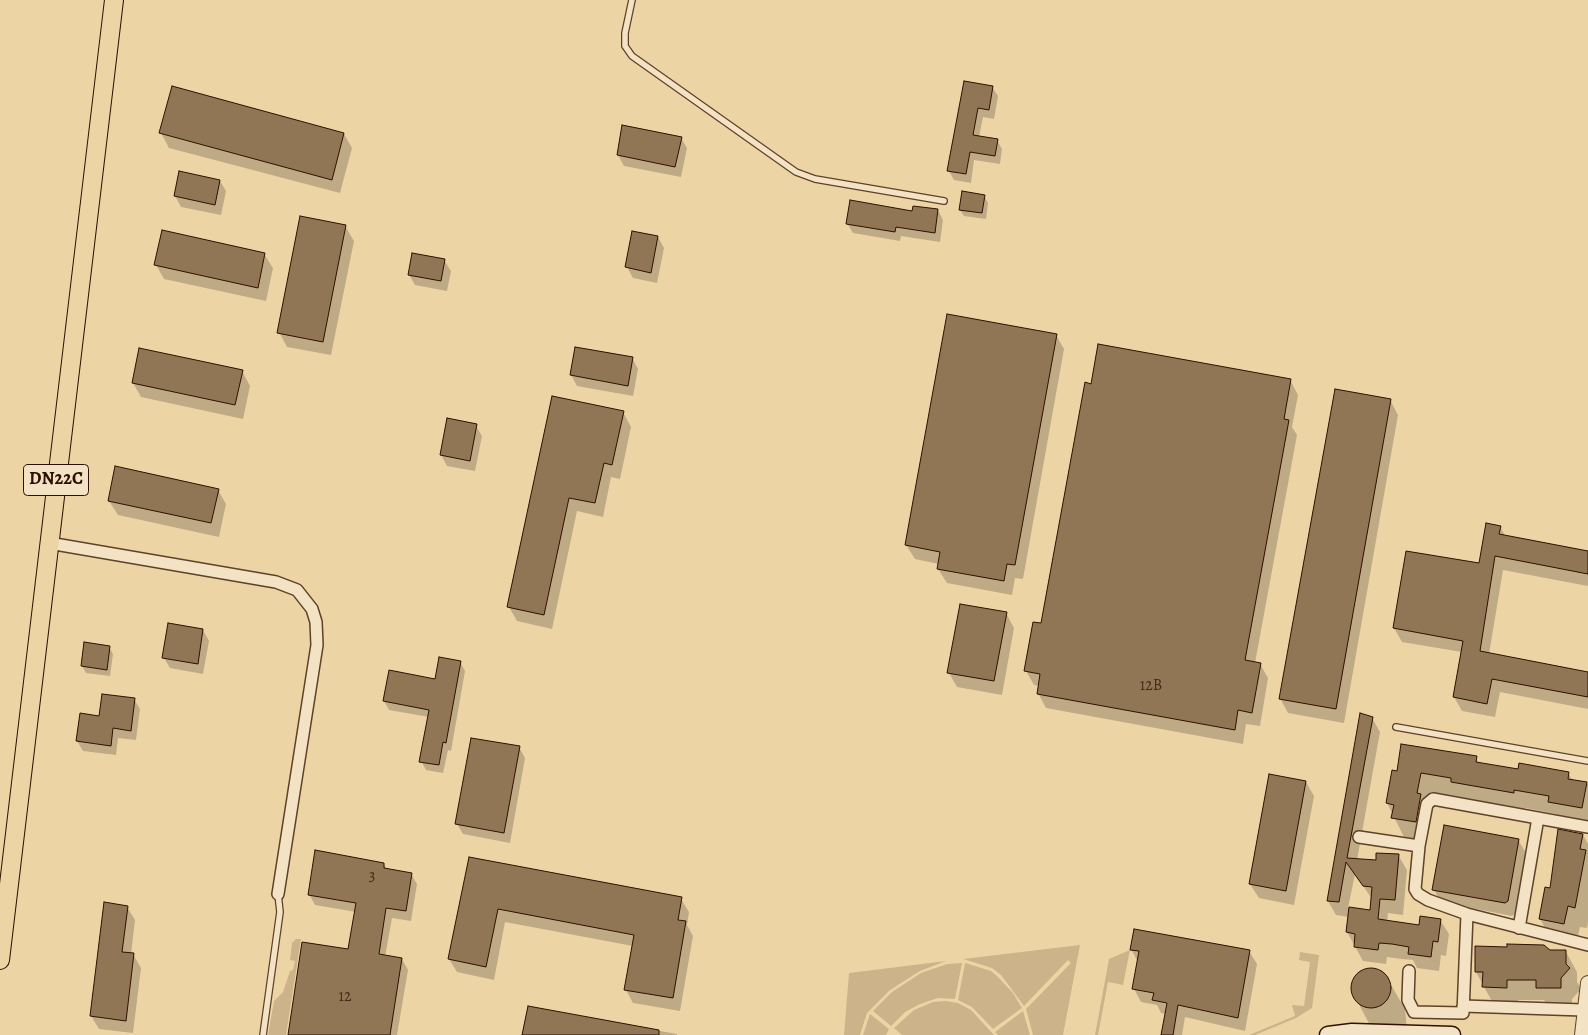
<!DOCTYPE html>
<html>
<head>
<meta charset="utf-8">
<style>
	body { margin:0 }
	canvas { display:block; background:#edd4a5 }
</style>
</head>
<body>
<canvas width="1588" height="1035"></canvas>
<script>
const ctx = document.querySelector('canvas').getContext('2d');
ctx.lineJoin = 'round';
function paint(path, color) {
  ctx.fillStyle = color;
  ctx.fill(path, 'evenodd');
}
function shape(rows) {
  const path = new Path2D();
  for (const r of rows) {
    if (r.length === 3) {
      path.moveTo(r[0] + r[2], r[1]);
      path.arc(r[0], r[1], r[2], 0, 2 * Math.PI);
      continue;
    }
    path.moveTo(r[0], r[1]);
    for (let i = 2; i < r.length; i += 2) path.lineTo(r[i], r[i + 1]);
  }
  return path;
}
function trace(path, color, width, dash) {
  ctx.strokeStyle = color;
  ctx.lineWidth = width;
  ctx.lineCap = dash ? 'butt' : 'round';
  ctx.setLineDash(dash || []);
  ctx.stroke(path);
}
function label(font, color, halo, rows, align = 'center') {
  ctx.font = font + ' Alegreya,serif';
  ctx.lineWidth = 4;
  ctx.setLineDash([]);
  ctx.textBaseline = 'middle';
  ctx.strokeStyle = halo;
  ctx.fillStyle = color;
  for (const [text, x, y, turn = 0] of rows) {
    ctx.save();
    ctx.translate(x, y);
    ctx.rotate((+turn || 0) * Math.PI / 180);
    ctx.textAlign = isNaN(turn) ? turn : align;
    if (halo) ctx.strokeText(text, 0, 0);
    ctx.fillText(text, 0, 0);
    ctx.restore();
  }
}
paint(shape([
	[296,939,301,939,286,1035,268,1035,274,1001,283,992,290,971,293,970,295,961,290,960,292,943],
	[1080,945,1063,1035,1033,1035,1026,1009,1071,963,1068,960,1024,1006,1001,975,992,968,963,959],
	[1130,950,1123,985,1108,982,1098,1035,1095,1035,1109,959],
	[1300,952,1319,955,1312,1008,1296,1018,1255,1035,1249,1035,1295,1016,1292,1005,1304,1006,1310,962,1299,960],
	[946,961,920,971,890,990,867,1013,860,1035,844,1035,849,973],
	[962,963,955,999,938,998,920,1004,905,1012,891,1026,873,1011,892,992,921,973,947,964],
	[965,963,991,971,999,978,1013,993,1022,1008,993,1029,972,1007,958,1000],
	[946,1001,958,1003,971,1010,994,1035,902,1035,894,1028,914,1010,933,1002],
	[1023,1011,1030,1035,998,1035,995,1032],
	[870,1014,889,1029,886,1035,863,1035]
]), '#cdb389');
paint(shape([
	[965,82,992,87,998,96,994,119,983,117,979,137,997,140,1002,149,1000,164,974,160,971,183,954,180,949,171],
	[161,133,344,134,352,148,340,193,169,148],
	[681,138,687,148,681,177,624,166,618,155],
	[220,181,226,191,221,215,181,207,175,196],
	[984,196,988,203,986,219,964,216,960,210],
	[938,210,943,220,940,242,901,236,900,241,853,233,847,223],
	[345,226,354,241,331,355,287,347,279,332],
	[658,237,664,248,657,283,633,278,627,267],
	[264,254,273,268,266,301,164,279,156,265],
	[444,260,451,271,447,291,415,285,409,275],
	[1056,335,1064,349,1023,579,1015,578,1012,595,947,583,938,569,939,564,915,559,906,545],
	[632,358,638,369,633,396,577,386,571,375],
	[242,371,250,386,243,419,141,397,133,383],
	[1290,380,1298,395,1292,427,1297,435,1255,663,1260,664,1268,678,1260,726,1246,724,1243,744,1046,708,1038,693,1039,686,1034,685,1026,671,1042,624,1092,385],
	[553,398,623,412,631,427,620,479,611,477,603,517,577,511,552,629,517,621,509,607],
	[1390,400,1398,415,1344,723,1288,713,1280,698],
	[476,426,482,436,475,471,447,466,441,455],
	[218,490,226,504,219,537,118,515,109,501],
	[1500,527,1506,537,1588,552,1588,586,1503,570,1489,654,1588,674,1588,709,1500,692,1495,717,1462,711,1454,697,1462,652,1402,642,1394,628,1480,565],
	[1006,613,1014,628,1002,695,957,687,949,673],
	[203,630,209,641,203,674,170,668,164,658],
	[109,647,113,654,110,676,86,673,82,666],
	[460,662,465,671,451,751,448,750,443,773,426,770,421,761,429,717,389,710,384,701,436,680],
	[134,699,140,709,136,740,118,738,116,755,83,751,77,741,100,717],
	[1372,718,1380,732,1357,860,1377,861,1398,855,1407,870,1403,915,1388,913,1387,922,1420,926,1440,920,1449,934,1446,956,1441,955,1439,971,1417,968,1413,960,1402,959,1387,957,1386,964,1363,961,1347,932,1349,917,1336,915,1328,901],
	[1355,874,1372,899,1371,911,1348,908],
	[519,747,525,758,510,843,463,834,457,824],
	[1476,758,1479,764,1519,770,1568,773,1573,781,1588,784,1588,826,1560,821,1556,814,1525,808,1524,812,1463,801,1460,797,1431,792,1428,810,1431,814,1426,841,1404,837,1387,803,1398,772],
	[1306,782,1314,796,1294,905,1259,898,1250,884],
	[1583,835,1588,844,1588,922,1587,928,1580,927,1576,945,1552,940,1540,919],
	[1518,840,1526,853,1515,914,1512,916,1441,902,1434,890],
	[470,858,681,899,689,912,687,925,693,936,680,1011,633,1003,626,990,633,946,505,922,494,980,457,972,449,959],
	[384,864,387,870,411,874,417,884,411,921,392,918,385,957,402,959,408,970,397,1035,289,1035,349,951,356,912,315,905,309,894],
	[127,907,135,920,131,954,133,954,141,968,133,1033,99,1029,91,1016],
	[1131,949,1249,951,1257,964,1245,1031,1185,1017,1182,1035,1162,1035,1166,1014,1161,1013,1157,1005,1141,1002,1134,989,1138,962],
	[1550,951,1566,952,1577,972,1577,982,1581,989,1572,999,1572,1008,1549,1008,1544,1000,1518,1000,1518,1007,1495,1007,1476,972],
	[1364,970,1376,970,1387,978,1405,1009,1407,1030,1374,1033,1353,993,1358,975],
	[529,1008,677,1034,677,1035,523,1035]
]), '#0003');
const building = shape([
	[964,81,993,86,989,110,978,108,973,135,998,139,995,156,970,152,966,174,947,171,964,81],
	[172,86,344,133,332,180,159,133,172,86],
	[622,125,682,137,675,167,617,155,622,125],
	[179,171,220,180,215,205,174,196,179,171],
	[962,191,985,195,982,213,959,210,962,191],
	[850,200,912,211,913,206,938,209,935,233,896,227,895,232,846,224,850,200],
	[300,216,346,225,323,342,277,333,300,216],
	[162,230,265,253,258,288,154,265,162,230],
	[632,231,658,236,651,273,625,267,632,231],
	[412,253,445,259,441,281,408,275,412,253],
	[947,314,1057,334,1015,565,1007,564,1004,581,937,569,940,552,905,545,947,314],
	[1098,344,1291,379,1284,419,1289,420,1245,660,1261,663,1252,713,1238,710,1235,730,1037,694,1040,674,1024,671,1033,622,1041,623,1085,382,1091,384,1098,344],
	[575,347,633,357,628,386,570,375,575,347],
	[139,348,243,370,235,405,132,383,139,348],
	[1335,389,1391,399,1336,709,1279,699,1335,389],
	[552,396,624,411,612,465,604,463,595,503,569,498,544,615,507,607,552,396],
	[447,418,477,424,470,461,440,455,447,418],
	[115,466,219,489,211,523,108,501,115,466],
	[1486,523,1501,526,1499,534,1588,551,1588,574,1495,556,1480,651,1588,672,1588,697,1492,679,1487,704,1453,697,1463,641,1393,628,1406,551,1479,563,1486,523],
	[960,604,1007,612,994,681,947,673,960,604],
	[168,623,203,629,198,664,162,658,168,623],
	[84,642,110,646,107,670,81,666,84,642],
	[439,657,461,661,446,743,443,742,439,765,419,762,429,710,383,701,389,670,435,679,439,657],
	[102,694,135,698,131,731,113,728,111,746,76,741,80,713,99,716,102,694],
	[1360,713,1373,717,1347,858,1376,860,1376,853,1399,854,1395,900,1380,899,1378,919,1419,925,1420,916,1441,919,1438,942,1433,941,1431,957,1408,954,1409,947,1392,944,1379,943,1378,950,1354,947,1355,934,1346,932,1349,907,1370,910,1372,887,1363,886,1346,862,1339,902,1327,901,1360,713],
	[471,738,520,746,504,833,455,824,471,738],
	[1401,744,1477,756,1476,762,1518,769,1519,763,1569,772,1568,779,1587,782,1582,808,1548,802,1549,796,1514,790,1514,793,1451,782,1451,778,1421,773,1417,793,1421,794,1416,822,1391,818,1394,805,1386,803,1392,770,1397,771,1401,744],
	[1269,774,1306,781,1286,891,1249,884,1269,774],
	[1444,825,1519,839,1508,901,1505,903,1432,890,1444,825],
	[1558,829,1583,834,1580,849,1586,850,1575,908,1568,906,1564,924,1539,919,1545,887,1550,888,1558,829],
	[315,850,384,863,384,868,412,873,406,911,386,908,379,954,402,958,390,1035,288,1035,302,942,348,949,356,903,308,895,315,850],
	[469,857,682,897,678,920,686,921,673,998,624,990,634,935,498,909,486,967,448,959,469,857],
	[104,902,128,906,122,952,134,953,126,1021,90,1016,104,902],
	[1134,929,1250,950,1238,1018,1178,1005,1173,1035,1161,1035,1167,1003,1152,1000,1154,993,1132,989,1139,951,1130,950,1134,929],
	[1507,944,1544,945,1550,950,1566,950,1566,964,1570,968,1561,978,1561,988,1536,988,1536,980,1507,980,1507,988,1482,987,1483,972,1475,972,1475,946,1507,947,1507,944],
	[1371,988,20],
	[528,1006,659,1030,659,1035,522,1035,528,1006]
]);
paint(building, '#917656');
trace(building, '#2e1000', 1);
const service = shape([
	[632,0,625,33,625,46,632,56,796,172,815,179,944,201],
	[1396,727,1588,761],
	[263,1035,280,912,278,894]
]);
const minor = shape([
	[49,543,276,582,297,590,312,609,316,622,317,645,278,894],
	[1359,837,1419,846,1415,889,1418,894,1428,900,1467,914,1588,945],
	[1419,846,1427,804,1433,799,1588,827],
	[1519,928,1538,818],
	[1409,971,1408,1000,1414,1012,1463,1013,1467,914],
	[1463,1006,1583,1010]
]);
const tertiary = shape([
	[1582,1035,1588,983]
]);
const secondary = shape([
	[1328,1035,1352,1032,1452,1035]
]);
const primary = shape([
	[0,960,114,0]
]);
trace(service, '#5e4129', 8);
trace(minor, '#5e4129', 14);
trace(tertiary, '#5e4129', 16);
trace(secondary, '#2e1000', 19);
trace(primary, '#2e1000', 20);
trace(service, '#f3e3c4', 5.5);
trace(minor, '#f3e3c4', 11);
trace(tertiary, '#f3e3c4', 14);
trace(secondary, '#f3e3c4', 16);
trace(primary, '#edd4a5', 18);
label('16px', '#472a16', null, [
	["12B",1151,686],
	["3",372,876],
	["12",345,997]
]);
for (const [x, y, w] of [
	[56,480,65]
]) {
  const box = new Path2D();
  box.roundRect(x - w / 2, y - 15.5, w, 31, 4);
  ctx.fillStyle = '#f3e3c4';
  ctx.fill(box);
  trace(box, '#2e1000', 1);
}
label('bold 18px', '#2e1000', null, [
	["DN22C",56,480]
]);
</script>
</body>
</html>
